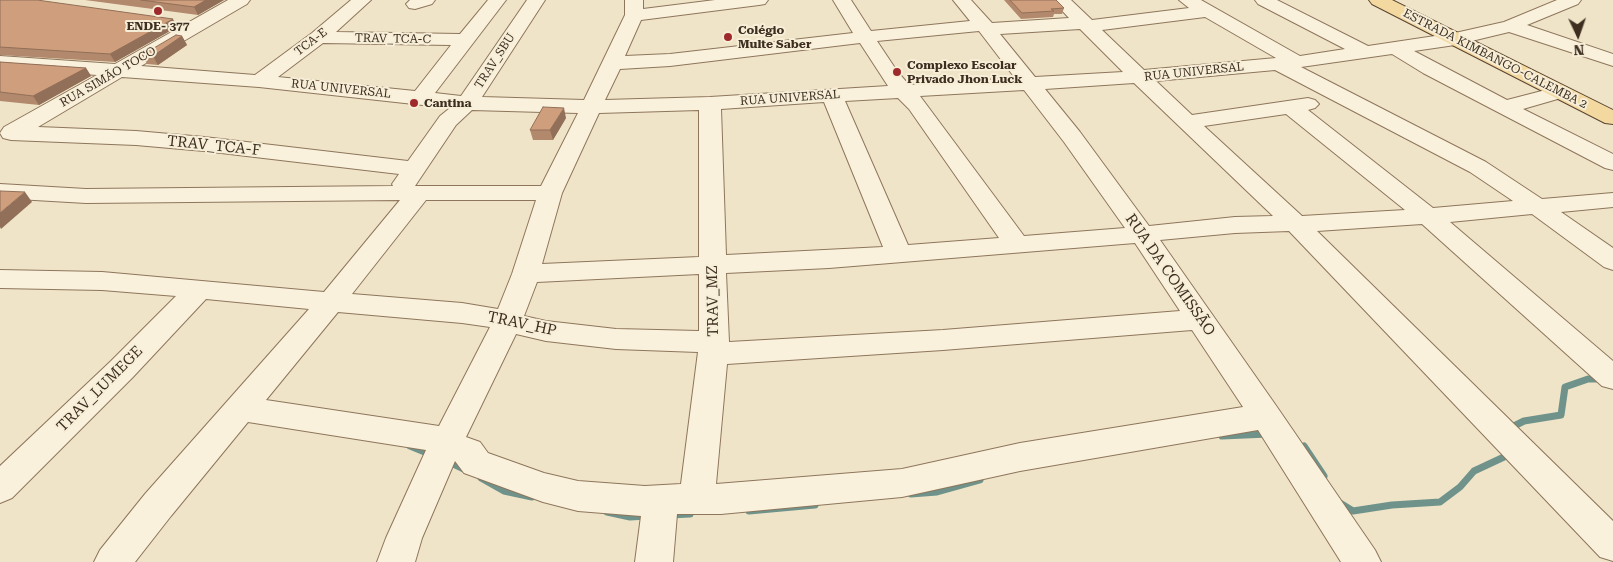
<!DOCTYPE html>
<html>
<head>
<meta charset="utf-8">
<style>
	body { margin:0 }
	#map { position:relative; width:1613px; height:562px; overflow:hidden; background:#f0e4c8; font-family:"Roboto Serif",serif }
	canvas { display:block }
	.north { position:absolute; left:1553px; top:10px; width:50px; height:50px; -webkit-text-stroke:4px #f7eed8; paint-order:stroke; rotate:177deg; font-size:14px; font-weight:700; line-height:20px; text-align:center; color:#3d2e20 }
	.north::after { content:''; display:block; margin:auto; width:18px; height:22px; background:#3d2e20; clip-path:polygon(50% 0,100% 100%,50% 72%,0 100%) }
</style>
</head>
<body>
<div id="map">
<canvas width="1613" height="562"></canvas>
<div class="north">N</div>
</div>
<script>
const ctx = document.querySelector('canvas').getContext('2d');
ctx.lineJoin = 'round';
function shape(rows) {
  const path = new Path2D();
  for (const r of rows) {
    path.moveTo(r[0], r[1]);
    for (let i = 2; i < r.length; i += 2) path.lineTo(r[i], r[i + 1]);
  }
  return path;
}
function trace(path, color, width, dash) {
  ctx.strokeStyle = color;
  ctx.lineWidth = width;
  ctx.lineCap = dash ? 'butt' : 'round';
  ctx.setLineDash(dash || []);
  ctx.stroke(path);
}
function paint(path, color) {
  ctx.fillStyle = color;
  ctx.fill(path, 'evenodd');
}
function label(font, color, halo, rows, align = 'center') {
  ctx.font = font + ' "Roboto Serif",serif';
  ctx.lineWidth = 4;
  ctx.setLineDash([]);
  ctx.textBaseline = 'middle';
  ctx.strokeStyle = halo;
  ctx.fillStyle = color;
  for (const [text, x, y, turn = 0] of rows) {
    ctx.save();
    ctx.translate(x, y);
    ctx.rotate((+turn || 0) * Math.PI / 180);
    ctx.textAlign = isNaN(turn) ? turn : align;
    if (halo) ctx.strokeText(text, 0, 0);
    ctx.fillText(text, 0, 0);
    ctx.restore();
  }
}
trace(shape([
	[1510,428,1524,421,1561,415,1565,387,1588,379,1613,379],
	[1222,436,1268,434],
	[410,446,432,455],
	[1304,446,1324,476],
	[447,461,466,470],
	[481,478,504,491,532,497],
	[911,494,937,492,980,480],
	[1340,503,1353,511,1392,505,1440,502,1460,487,1474,471,1504,457,1506,450],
	[749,511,815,505],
	[607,512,630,517,647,516],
	[669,515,690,514]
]), '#6f938a', 7);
const minor = shape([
	[228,0,250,0,247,4,141,66,255,75,312,33,351,0,371,0,336,32,460,34,488,0,506,0,435,93,461,96,527,0,545,0,482,97,584,100,625,15,625,0,643,0,643,9,715,0,768,0,765,4,759,5,641,20,625,56,670,54,853,33,833,0,851,0,871,31,970,21,953,0,971,0,992,23,1069,18,1052,0,1071,0,1092,20,1189,8,1179,0,1201,0,1300,56,1345,49,1258,4,1255,0,1277,0,1368,46,1455,33,1504,22,1557,0,1581,0,1578,4,1527,25,1613,54,1613,66,1509,32,1455,45,1414,51,1507,100,1561,86,1568,88,1571,92,1568,96,1523,109,1613,154,1613,170,1605,168,1423,73,1392,54,1301,67,1486,162,1542,199,1613,193,1613,207,1561,212,1613,248,1613,270,1604,267,1532,214,1450,222,1613,361,1613,389,1602,386,1422,224,1317,231,1613,521,1613,561,1600,557,1289,231,1235,233,1160,240,1277,407,1375,550,1381,562,1341,562,1258,430,1020,471,902,497,721,514,677,514,673,562,635,562,641,516,578,511,543,502,464,473,455,461,422,538,415,562,377,562,386,538,426,450,248,422,171,516,135,562,94,562,100,550,145,494,309,309,206,299,133,377,12,498,0,503,0,466,111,361,176,296,102,290,0,288,0,270,102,272,324,292,400,200,86,203,0,198,0,184,86,189,393,186,392,184,399,174,204,151,136,145,11,140,3,138,0,133,4,127,97,75,0,68,0,56,115,64,228,0],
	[1205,17,1276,58,1144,70,1102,30,1205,17],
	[1080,29,1123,72,1035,77,1000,34,1080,29],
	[979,31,1015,78,909,85,897,71,877,41,979,31],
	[323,43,451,45,415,91,278,77,323,43],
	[860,43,888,86,710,97,605,100,620,69,670,66,860,43],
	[1275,70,1470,172,1513,201,1433,208,1308,110,1315,108,1319,104,1315,100,1308,98,1192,115,1156,81,1275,70],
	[122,77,259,87,450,108,440,116,408,161,204,137,136,131,38,127,122,77],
	[1134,83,1273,216,1235,217,1149,226,1080,132,1045,89,1134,83],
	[1024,90,1064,142,1125,228,1024,236,920,96,1024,90],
	[898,98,909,109,999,238,908,245,845,101,898,98],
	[824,102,883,247,726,255,721,109,824,102],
	[472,110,578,113,541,186,415,186,456,125,472,110],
	[699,110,699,257,542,264,562,193,599,113,699,110],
	[1286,114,1405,210,1302,216,1204,126,1286,114],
	[426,200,536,200,512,274,498,309,462,303,352,294,426,200],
	[1135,243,1180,311,943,330,729,342,726,273,829,268,1135,243],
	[699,274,699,331,616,329,546,321,524,316,537,282,699,274],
	[338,312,462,323,490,327,439,426,266,400,338,312],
	[1192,330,1243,407,1020,443,902,469,716,484,727,364,943,350,1192,330],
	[516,334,546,341,616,349,698,352,681,484,645,486,578,481,544,473,488,453,480,442,466,437,516,334],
	[410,0,435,0,432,4,415,9,409,8,406,4,410,0]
]);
const major = shape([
	[1369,0,1392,0,1613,110,1613,124,1605,123,1372,4,1369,0]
]);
trace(minor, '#8d765c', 2);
trace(major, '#5b4430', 2);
paint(minor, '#faf1dc');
paint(major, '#f3d9a0');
paint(shape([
	[0,0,177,27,115,62,0,55],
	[85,0,224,0,198,15],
	[1004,0,1056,0,1064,8,1062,14,1054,14,1053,17,1021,19],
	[182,36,187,45,158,65,147,64,142,55],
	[0,62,86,68,91,76,39,105,0,101],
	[566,118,553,140,533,140,530,130]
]), '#b2896c');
paint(shape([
	[206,0,224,0,198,15,194,7],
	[173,19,177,27,115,62,110,54],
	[182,36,187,45,158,65,153,56],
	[86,68,91,76,39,105,33,96],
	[564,108,566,118,553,140,550,130],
	[25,192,32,202,1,229,0,227,0,213]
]), '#916f58');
const building = shape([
	[0,0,37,0,173,19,110,54,0,47,0,0],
	[141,0,206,0,194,7,141,0],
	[1010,0,1056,0,1064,8,1051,9,1054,11,1022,13,1010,0],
	[176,35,182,36,153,56,142,55,176,35],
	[0,62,86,68,33,96,0,92,0,62],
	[543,107,564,108,550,130,530,130,543,107],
	[0,191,25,192,0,213,0,191]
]);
paint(building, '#cf9f7d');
trace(building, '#916f58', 1);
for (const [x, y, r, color] of [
	[158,11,5,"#9e2a2b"],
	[728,37,5,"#9e2a2b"],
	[897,72,5,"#9e2a2b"],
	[414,103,5,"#9e2a2b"]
]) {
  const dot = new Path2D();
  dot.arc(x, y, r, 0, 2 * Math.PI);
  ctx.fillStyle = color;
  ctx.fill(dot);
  trace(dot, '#f7eed8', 2);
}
label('bold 12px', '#3d2e20', '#f7eed8', [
	["ENDE- 377",158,26,"center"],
	["Colégio",738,30],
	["Multe Saber",738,44],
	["Complexo Escolar",907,65],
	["Privado Jhon Luck",907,79],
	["Cantina",424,103]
], 'left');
label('12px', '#3d2e20', '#f7eed8', [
	["TRAV_TCA-C",393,39,1],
	["TCA-E",311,42,-37],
	["ESTRADA KIMBANGO-CALEMBA 2",1495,59,27],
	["TRAV_SBU",495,61,-57],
	["RUA UNIVERSAL",1194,72,-6],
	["RUA SIMÃO TOCO",108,77,-30],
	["RUA UNIVERSAL",341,89,6],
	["RUA UNIVERSAL",790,98,-4]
]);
label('15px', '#3d2e20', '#f7eed8', [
	["TRAV_TCA-F",214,146,6],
	["RUA DA COMISSÃO",1170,275,55],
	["TRAV_MZ",713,301,-91],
	["TRAV_HP",522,324,12],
	["TRAV_LUMEGE",100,389,-45]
]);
</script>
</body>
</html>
